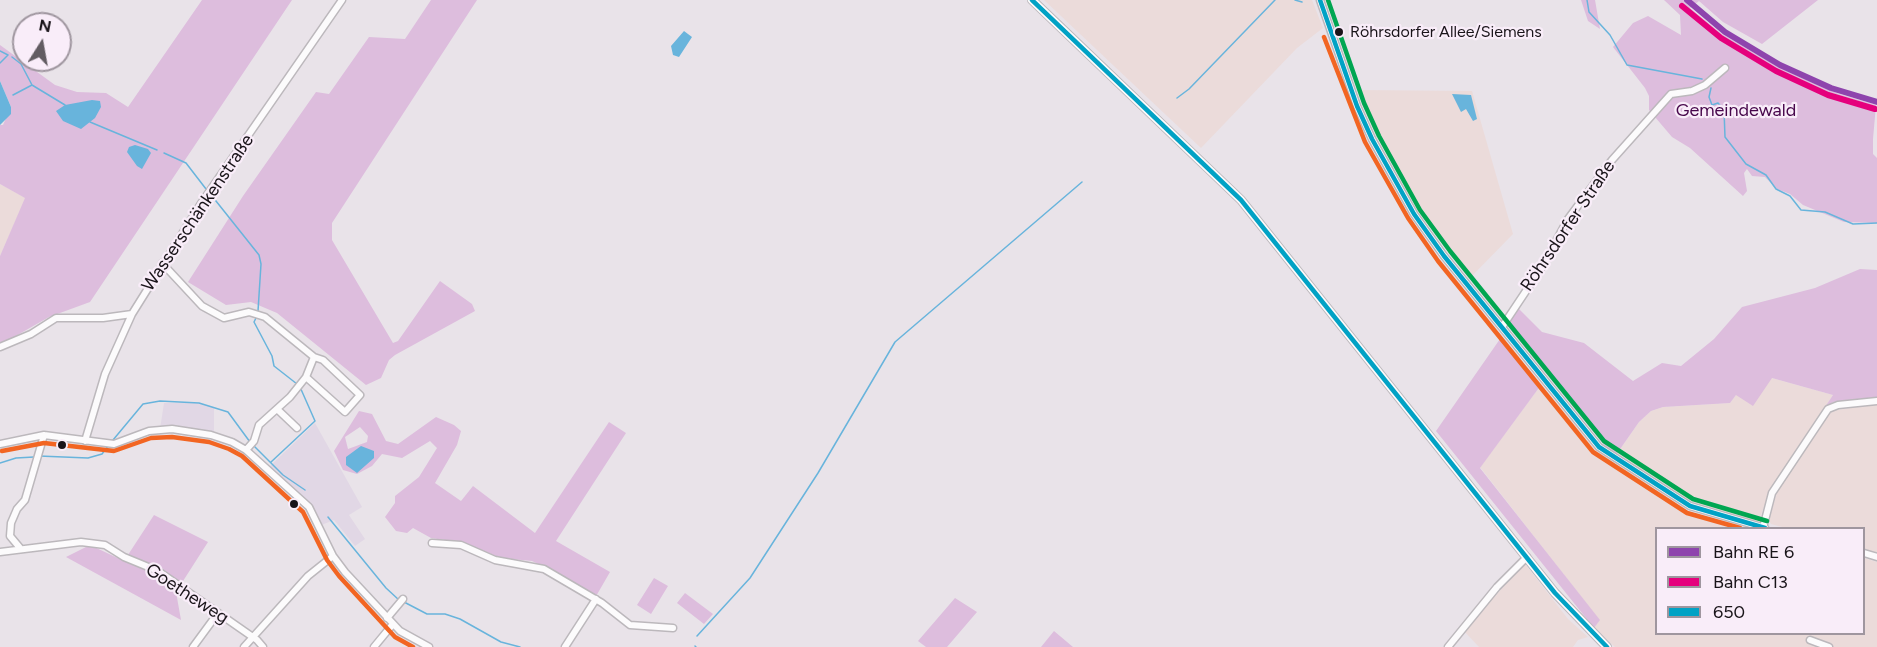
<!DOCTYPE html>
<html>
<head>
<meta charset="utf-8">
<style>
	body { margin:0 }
	#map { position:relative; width:1877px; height:647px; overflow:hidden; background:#e9e3e9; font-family:Figtree,sans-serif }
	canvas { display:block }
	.legend { position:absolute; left:1655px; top:527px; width:210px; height:108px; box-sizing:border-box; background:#f9edf9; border:2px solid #9f969f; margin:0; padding:8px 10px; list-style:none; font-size:18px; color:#191419 }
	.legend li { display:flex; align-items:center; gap:12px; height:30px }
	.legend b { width:30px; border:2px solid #9f969f }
	.north { position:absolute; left:12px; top:12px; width:60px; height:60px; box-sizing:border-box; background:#f9edf9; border:2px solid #9f969f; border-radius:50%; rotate:11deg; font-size:16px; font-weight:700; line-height:24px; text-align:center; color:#191419 }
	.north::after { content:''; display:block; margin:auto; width:21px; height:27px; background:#625c62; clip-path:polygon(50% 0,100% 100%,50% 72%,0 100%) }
</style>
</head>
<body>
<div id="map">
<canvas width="1877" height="647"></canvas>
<ul class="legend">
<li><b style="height:8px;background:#8e44ad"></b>Bahn RE 6</li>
<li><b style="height:8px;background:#e5007d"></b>Bahn C13</li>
<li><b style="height:8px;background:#01a2c5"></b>650</li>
</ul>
<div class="north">N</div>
</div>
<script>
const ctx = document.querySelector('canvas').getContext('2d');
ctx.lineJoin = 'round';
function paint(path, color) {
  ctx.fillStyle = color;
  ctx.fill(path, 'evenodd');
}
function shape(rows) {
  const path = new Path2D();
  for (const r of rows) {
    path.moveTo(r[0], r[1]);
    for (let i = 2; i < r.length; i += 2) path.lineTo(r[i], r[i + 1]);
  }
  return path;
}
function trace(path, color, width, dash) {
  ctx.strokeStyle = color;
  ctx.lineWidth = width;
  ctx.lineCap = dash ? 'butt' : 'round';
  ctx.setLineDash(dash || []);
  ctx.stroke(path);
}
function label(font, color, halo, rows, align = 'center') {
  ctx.font = font + ' Figtree,sans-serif';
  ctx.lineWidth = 4.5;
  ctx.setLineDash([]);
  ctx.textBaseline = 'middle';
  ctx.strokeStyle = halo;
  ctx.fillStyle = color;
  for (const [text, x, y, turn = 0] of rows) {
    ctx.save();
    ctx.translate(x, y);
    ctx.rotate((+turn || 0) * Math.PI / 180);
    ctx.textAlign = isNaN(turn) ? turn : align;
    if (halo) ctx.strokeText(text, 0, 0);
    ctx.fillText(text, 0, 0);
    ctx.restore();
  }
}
paint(shape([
	[164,403,199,403,214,407,214,431,211,435,160,429],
	[315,423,362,507,349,515,365,539,355,546,334,520,319,526,309,507,267,469]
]), '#e1d7e5');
paint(shape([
	[1044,0,1312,0,1323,28,1297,48,1201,148],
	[1358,90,1472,91,1513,234,1469,279,1423,216,1383,145],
	[0,184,26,198,0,256],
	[1772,378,1833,395,1770,491,1759,520,1753,522,1696,505,1616,455,1639,422,1651,411,1663,407,1730,403,1736,395],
	[1541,385,1600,452,1644,481,1652,490,1657,490,1692,513,1752,528,1656,528,1656,634,1864,634,1864,558,1877,562,1877,647,1615,647,1594,628,1599,620,1480,467],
	[1877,404,1877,553,1864,549,1864,528,1786,528,1771,524,1769,521,1777,491,1830,411],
	[1525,564,1568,619,1588,637,1578,640,1573,647,1479,647,1463,630]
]), '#ebdbda');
paint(shape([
	[202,0,292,0,90,302,49,317,0,345,0,256,25,198,0,184,0,125,3,125,11,107,0,81,0,45,55,85,77,92,106,93,128,107],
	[431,0,477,0,332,223,332,240,393,343,398,341,440,281,472,304,475,311,395,355,389,360,381,378,366,385,277,313,251,302,226,305,188,282,243,196,316,92,329,94,369,37,405,39],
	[1581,0,1595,0,1600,29,1588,21],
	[1664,0,1818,0,1762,44,1723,22,1699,1,1690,8,1722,34,1784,70,1839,94,1876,105,1873,139,1873,154,1877,158,1877,223,1844,222,1803,205,1790,194,1777,189,1765,177,1752,176,1747,169,1744,173,1747,191,1743,196,1690,148,1672,137,1649,110,1649,96,1645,88,1613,47,1633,23,1648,16,1681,35,1680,15],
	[1860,269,1877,270,1877,397,1833,402,1825,407,1833,395,1772,378,1753,406,1736,395,1730,403,1663,407,1651,411,1639,422,1616,455,1604,445,1507,325,1518,308,1542,332,1584,343,1633,381,1662,363,1681,366,1714,339,1742,307,1815,288],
	[1500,339,1541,385,1480,468,1600,620,1594,628,1436,431],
	[359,411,372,414,386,441,398,444,436,417,454,425,461,431,457,445,435,483,461,501,473,486,535,533,609,422,626,433,556,541,610,572,595,598,567,578,532,561,501,558,464,543,431,538,413,528,407,533,396,531,385,517,395,503,395,496,419,477,437,448,430,441,402,458,382,454,372,466,357,474,343,470,334,451],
	[360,427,368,436,367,442,348,449,345,437],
	[154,515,208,542,176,592,181,620,66,557,90,545,124,561],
	[654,578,668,586,651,614,637,605],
	[685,593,713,614,704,624,677,603],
	[955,598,977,612,947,647,926,647,918,641],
	[1054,631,1073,647,1041,647]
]), '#ddbddd');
paint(shape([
	[684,31,692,37,679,57,673,55,671,46],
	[0,81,11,107,11,114,0,125],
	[1452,94,1471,95,1477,119,1473,121,1466,109,1461,112],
	[92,100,100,101,101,107,95,118,81,129,63,121,56,111,65,105],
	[135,145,148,149,151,153,142,169,137,166,127,152,129,147],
	[361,446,374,451,374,458,357,473,346,465,346,457]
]), '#68b4dc');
trace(shape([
	[1295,0,1302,2],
	[1587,0,1589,12,1610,35,1627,65,1702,79],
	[0,51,8,55,0,63],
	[12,57,21,64,32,85],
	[1711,88,1709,97,1712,105,1718,103,1724,110,1725,137,1746,164,1766,175,1776,189,1790,196,1801,210,1825,212,1853,224,1877,223],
	[13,95,32,85,65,105],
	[1177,98,1189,89,1275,0],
	[90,122,157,150],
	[164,153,186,163,206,189],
	[212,196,259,255,261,264,258,311],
	[256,318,254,322,272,356,274,366,297,384],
	[113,440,143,404,160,401,199,403,228,412,250,442],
	[253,445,283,475,305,490],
	[39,456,88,458,102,454,108,446],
	[271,462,315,421,300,387],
	[0,463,16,458,34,457],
	[328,517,386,588,399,600],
	[404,602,427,614,445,614,460,619,501,642,520,647],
	[697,636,750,578,818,473,895,342,1082,182],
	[695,646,696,647]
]), '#68b4dc', 1.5);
const minor = shape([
	[1320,0,1357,106,1372,139,1414,214,1444,256,1599,447,1690,506,1765,528],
	[162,263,202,306,224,318,249,312,265,317,314,357,323,360,360,395,345,412,306,377,290,397,259,425,254,441,246,450],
	[1502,327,1542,267,1568,219,1612,160,1671,94,1692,91,1705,85,1725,68],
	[0,347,31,334,56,318,103,318,132,314],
	[306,377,314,357],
	[277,409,297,428],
	[85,441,105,374,132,314,202,202,342,0],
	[0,444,44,435,114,444,149,431,172,429,211,435,232,442,246,450,309,507,333,556,345,572,400,631,429,647],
	[1763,528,1772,493,1828,409,1838,405,1877,401],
	[432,543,461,545,495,560,544,569,602,603,630,625,673,628],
	[20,548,10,536,11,523,17,509,25,500,44,435],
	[0,552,81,542,105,545,124,557,158,571,257,640,263,647],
	[1864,553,1877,557],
	[387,618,403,599],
	[1810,640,1829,647],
	[193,647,218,613],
	[244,647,308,576,333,556],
	[374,647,393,624],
	[565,647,596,599],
	[1448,647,1497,587,1527,557]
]);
const major = shape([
	[1032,0,1241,200,1555,593,1607,647]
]);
trace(minor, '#bcb8bc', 9);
trace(major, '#bcb8bc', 10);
trace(minor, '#fcfbfc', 6);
trace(major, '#fcfbfc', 8);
trace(shape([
	[1032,0,1241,200,1555,593,1607,647],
	[1320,0,1357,106,1372,139,1414,214,1444,256,1599,447,1690,506,1765,528]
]), '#01a2c5', 4.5);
trace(shape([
	[1324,37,1365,142,1408,218,1438,261,1593,452,1687,513,1740,528],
	[2,451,44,443,114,451,151,438,172,437,209,442,229,449,242,456,303,512,327,560,339,576,395,637,413,647]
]), '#f26522', 4.5);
trace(shape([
	[1328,0,1364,103,1379,136,1420,210,1450,251,1604,441,1693,499,1767,521]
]), '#00a651', 4.5);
trace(shape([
	[1687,0,1725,32,1780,65,1831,88,1877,102]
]), '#8e44ad', 6);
trace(shape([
	[1682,6,1721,38,1776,71,1828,95,1875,109]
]), '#e5007d', 6);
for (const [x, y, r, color] of [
	[1339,32,5,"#191419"],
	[62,445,5,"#191419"],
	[294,504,5,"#191419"]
]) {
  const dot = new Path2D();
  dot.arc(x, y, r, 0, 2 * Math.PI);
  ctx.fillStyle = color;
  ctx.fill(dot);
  trace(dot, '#f9edf9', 2);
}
label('16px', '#191419', '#f9edf9', [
	["Röhrsdorfer Allee/Siemens",1350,32]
], 'left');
label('18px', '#47074b', '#f9edf9', [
	["Gemeindewald",1736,111]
]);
label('18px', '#191419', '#f9edf9', [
	["Wasserschänkenstraße",198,213,-56],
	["Röhrsdorfer Straße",1568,226,-56],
	["Goetheweg",187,594,33]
]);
</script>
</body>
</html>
